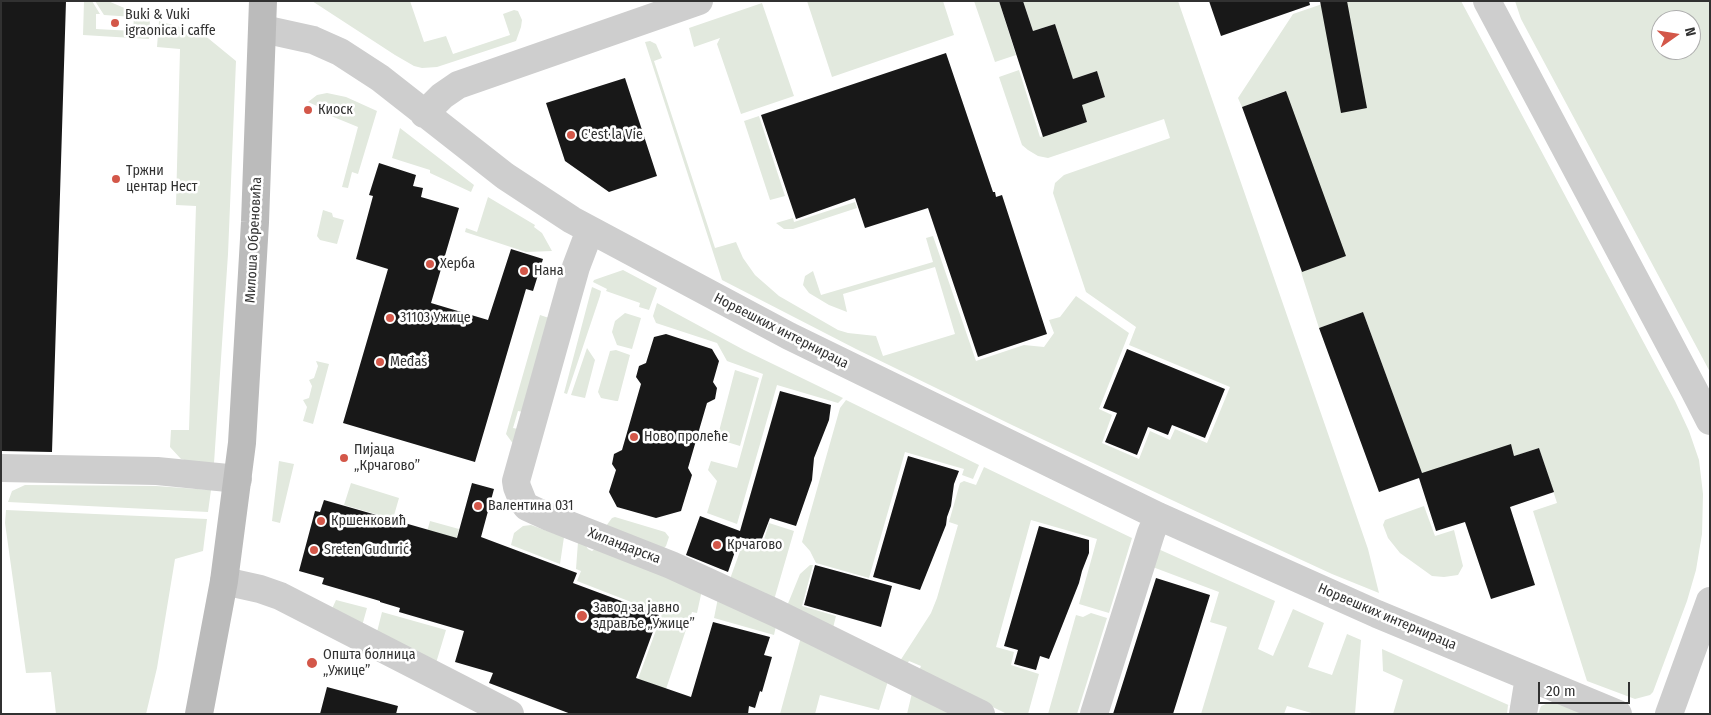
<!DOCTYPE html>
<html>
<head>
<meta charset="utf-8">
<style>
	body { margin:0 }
	#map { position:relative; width:1711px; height:715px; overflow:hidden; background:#fff; font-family:"Fira Sans Condensed",sans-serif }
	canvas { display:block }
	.frame { position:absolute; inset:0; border:2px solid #313131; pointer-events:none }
	.north { position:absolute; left:1651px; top:10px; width:50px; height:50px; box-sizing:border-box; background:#fff; border:1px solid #adadad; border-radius:50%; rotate:77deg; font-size:14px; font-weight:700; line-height:20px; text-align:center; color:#313131 }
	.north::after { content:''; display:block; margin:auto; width:18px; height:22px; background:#d35749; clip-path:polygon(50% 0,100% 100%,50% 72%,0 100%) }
	.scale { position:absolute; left:1538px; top:682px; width:92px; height:22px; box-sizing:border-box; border:2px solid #313131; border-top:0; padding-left:6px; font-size:15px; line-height:18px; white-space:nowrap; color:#313131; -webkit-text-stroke:4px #fff; paint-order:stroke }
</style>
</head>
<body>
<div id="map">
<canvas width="1711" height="715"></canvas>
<div class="frame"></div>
<div class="north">N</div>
<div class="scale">20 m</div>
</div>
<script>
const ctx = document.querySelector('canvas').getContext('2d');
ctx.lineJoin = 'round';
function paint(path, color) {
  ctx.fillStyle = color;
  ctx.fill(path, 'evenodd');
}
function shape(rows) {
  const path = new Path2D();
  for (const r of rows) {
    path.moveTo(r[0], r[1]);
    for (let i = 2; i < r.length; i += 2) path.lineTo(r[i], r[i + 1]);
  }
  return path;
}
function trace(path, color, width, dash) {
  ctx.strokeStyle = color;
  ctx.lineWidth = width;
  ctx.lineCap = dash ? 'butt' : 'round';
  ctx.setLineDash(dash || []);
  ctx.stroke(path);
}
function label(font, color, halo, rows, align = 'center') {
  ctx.font = font + ' "Fira Sans Condensed",sans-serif';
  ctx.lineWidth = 5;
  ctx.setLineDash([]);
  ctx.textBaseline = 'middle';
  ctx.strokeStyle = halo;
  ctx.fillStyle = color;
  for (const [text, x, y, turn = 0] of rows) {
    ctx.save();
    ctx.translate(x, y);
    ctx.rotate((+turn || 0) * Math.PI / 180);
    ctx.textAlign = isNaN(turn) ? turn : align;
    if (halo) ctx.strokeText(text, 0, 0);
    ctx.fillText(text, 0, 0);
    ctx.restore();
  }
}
paint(shape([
	[84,1,92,1,100,14,96,14,96,29,133,31,134,17,104,15,95,1,108,1,150,19,149,39,83,35],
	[312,1,410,1,424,42,446,36,453,54,510,35,503,14,514,10,518,11,522,20,521,27,516,41,437,67,422,68,414,66,395,55],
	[807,1,943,1,954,35,832,77],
	[974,1,999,1,1016,55,995,62],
	[1023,1,1178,1,1368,549,1379,593,1332,574,1191,509,1012,425,856,349,722,280,645,42,650,41,656,44,662,58,654,61,715,248,736,242,743,258,755,275,779,296,838,330,848,333,876,336,883,356,955,334,935,267,843,294,847,312,829,305,809,293,803,285,805,276,813,271,821,295,933,262,926,238,933,236,976,361,1024,345,1044,347,1054,333,1049,320,1060,317,1076,296,1129,333,1099,409,1112,415,1102,443,1139,459,1150,431,1170,440,1175,429,1207,443,1230,387,1129,345,1136,327,1086,292,1053,193,1055,183,1064,175,1170,138,1164,119,1048,158,1038,156,1028,150,1022,145,999,77,1019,70,1040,137,1087,122,1082,105,1105,97,1097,71,1073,79,1055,24,1033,31],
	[1331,1,1461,1,1675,401,1689,431,1699,460,1703,494,1702,534,1696,570,1687,601,1653,692,1650,695,1635,699,1587,681,1533,511,1557,503,1539,448,1514,456,1511,445,1423,477,1363,312,1319,328,1301,272,1345,256,1285,91,1242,107,1238,98,1293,14],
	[1515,1,1710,1,1710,372,1521,19],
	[1661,20,1691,20,1691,50,1661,50],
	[762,3,794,96,741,114,717,44,720,38,694,47,689,28],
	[159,21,203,34,236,61,228,254,214,463,188,461,181,459,170,447,171,430,189,430,196,206,176,205,180,49,157,47],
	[327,93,346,97,377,111,358,174,352,172,348,188,342,187,358,127,319,111,317,106,308,102,317,95],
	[759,116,785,196,770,200,744,121],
	[400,128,474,185,471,192,430,173,430,170,392,158],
	[488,197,535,225,534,227,542,233,552,251,526,252,465,232,466,228,477,232],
	[855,202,857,208,793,229,784,229,776,223,793,218,794,222],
	[323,210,332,213,333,217,344,220,337,244,320,240,317,236],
	[623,270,657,288,649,310,639,307,640,303,606,291,607,289,593,282,594,280],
	[592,287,601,291,600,296,567,394,564,393],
	[657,303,744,350,843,398,838,403,777,385,737,524,707,513,717,481,708,470,711,461,737,468,763,374,727,361,717,343,656,323,653,316],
	[625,313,641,318,632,349,617,345,612,332,615,321],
	[540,315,549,318,523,412,518,411,513,428,518,429,514,445,506,434],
	[587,348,595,360,585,398,571,395],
	[616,350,630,355,618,401,616,401,601,398,598,392,610,351],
	[316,361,329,364,313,424,303,421,307,407,303,400,309,398,312,386,309,380,314,378,318,366],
	[735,370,759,378,740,446,717,439],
	[846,400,979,465,973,479,962,475,964,469,905,452,869,578,816,563,810,551,802,542,840,408],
	[279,461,294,464,280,523,272,521],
	[984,467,1132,538,1109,613,1079,604,1097,539,1031,520,996,647,1014,652,1011,665,1039,674,1028,714,1007,714,919,671,921,666,909,661,907,664,900,661,931,613,937,598,958,525,949,522,960,483,964,481,976,485],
	[351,483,399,498,393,519,344,505],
	[25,485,156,486,211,490,208,512,8,502,12,491],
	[1424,506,1435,536,1454,530,1463,566,1458,575,1444,577,1432,576,1400,553,1388,538,1383,525,1385,520],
	[6,510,207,519,203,551,175,559,157,668,146,714,56,714,51,672,26,673,5,523],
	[615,517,665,532,669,537,666,546,664,548,606,526,612,518],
	[430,521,459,529,454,548,425,539],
	[769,523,794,531,774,600,730,579,744,540,762,546],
	[531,525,564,537,560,564,511,545,514,533,523,526],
	[578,542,586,546,588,549,592,551,595,549,702,590,697,613,692,612,666,689,638,679,662,614,577,581,581,571,576,569],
	[1156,548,1275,601,1258,649,1273,656,1293,609,1324,623,1308,667,1332,675,1347,634,1361,640,1355,714,1315,714,1287,706,1284,714,1201,714,1227,627,1210,622,1219,592,1150,566],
	[810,565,813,565,802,606,836,616,833,628,787,606,800,574],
	[718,598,776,626,774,635,714,618],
	[336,600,367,608,362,626,331,611],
	[382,612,446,630,436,663,377,632],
	[1091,613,1107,618,1077,714,1048,714,1076,615,1083,617],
	[801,637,888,681,879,710,820,695,815,714,780,714],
	[1382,649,1513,707,1508,705,1507,714,1393,714,1403,680,1383,671],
	[912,693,954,714,907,714],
	[1553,701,1593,714,1538,714,1541,706]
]), '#e2e9de');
paint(shape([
	[1,1,66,1,52,452,1,451],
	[999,1,1023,1,1033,31,1055,24,1073,79,1097,71,1105,97,1082,105,1087,122,1043,137],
	[1209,1,1309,1,1310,5,1221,36],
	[1320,1,1347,1,1367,108,1341,113],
	[946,53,993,192,995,192,996,197,1002,195,1047,334,978,357,928,208,865,228,855,198,796,219,761,115],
	[625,78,657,176,609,192,565,161,546,103],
	[1286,91,1346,256,1302,272,1242,107],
	[379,163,416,175,413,186,423,188,421,197,459,208,431,303,488,320,511,249,543,259,533,291,526,289,475,462,343,423,388,269,356,259,373,196,369,195],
	[1363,312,1422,473,1511,444,1514,456,1539,448,1554,492,1510,507,1535,585,1491,599,1465,522,1436,531,1419,478,1379,492,1319,328],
	[666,334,712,349,719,361,713,382,717,388,715,399,707,403,688,468,692,475,681,511,656,518,617,507,609,492,616,470,612,464,614,454,622,450,641,384,636,377,639,366,646,363,654,337],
	[1127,349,1225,389,1205,438,1172,425,1168,435,1148,427,1137,455,1105,442,1117,413,1103,408],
	[780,391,831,405,829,420,814,458,812,480,796,526,770,518,760,544,740,537,728,572,686,555,700,516,740,531],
	[908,456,959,471,954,484,951,506,947,517,946,525,920,590,873,577],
	[472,483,494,489,481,537,577,573,573,583,659,615,636,678,691,697,713,622,770,637,764,655,772,657,762,692,760,691,755,708,749,706,748,714,571,714,489,683,493,673,455,662,464,631,399,612,400,608,380,602,380,601,322,584,324,578,299,571,315,511,320,512,324,500,457,538],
	[1039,526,1089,540,1089,553,1082,571,1079,583,1049,659,1040,656,1036,670,1014,664,1018,650,1004,646],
	[815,565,892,586,881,627,804,605],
	[1156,578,1210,595,1173,714,1113,714],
	[327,687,398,706,396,714,320,714]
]), '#181818');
trace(shape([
	[1487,1,1694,390,1710,421],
	[263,29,313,40,340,52,380,78,505,176,572,220,789,336,1158,516,1377,614,1618,714],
	[424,114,442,96,458,85,699,1],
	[590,230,576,267,516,481,517,487,523,502,527,507,549,517,671,565,776,613,981,714],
	[1,468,157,471,238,479],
	[224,581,260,589,280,596,510,714],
	[1094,714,1151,533,1158,516],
	[1523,714,1529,677],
	[1669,714,1710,601]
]), '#cecece', 28);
trace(shape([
	[199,714,224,581,242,443,255,222,263,1]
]), '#bbb', 28);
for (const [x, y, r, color] of [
	[115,23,5,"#d35749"],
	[308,110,5,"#d35749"],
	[571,135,5,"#d35749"],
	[116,179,5,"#d35749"],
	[430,264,5,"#d35749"],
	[524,271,5,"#d35749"],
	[390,318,5,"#d35749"],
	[380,362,5,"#d35749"],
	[634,437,5,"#d35749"],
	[344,458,5,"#d35749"],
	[478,506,5,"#d35749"],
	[321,521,5,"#d35749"],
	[717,545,5,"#d35749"],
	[314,550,5,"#d35749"],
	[582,616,6,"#d35749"],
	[312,663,6,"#d35749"]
]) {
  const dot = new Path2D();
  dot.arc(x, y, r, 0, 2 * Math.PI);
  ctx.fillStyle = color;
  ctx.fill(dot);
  trace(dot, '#fff', 2);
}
label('14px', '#313131', '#fff', [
	["Buki & Vuki",125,15],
	["igraonica i caffe",125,31],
	["Киоск",318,110],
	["C'est la Vie",581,135],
	["Тржни",126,171],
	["центар Нест",126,187],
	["Херба",440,264],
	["Нана",534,271],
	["31103 Ужице",400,318],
	["Međaš",390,362],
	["Ново пролеће",644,437],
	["Пијаца",354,450],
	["„Крчагово”",354,466],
	["Валентина 031",488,506],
	["Кршенковић",331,521],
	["Крчагово",727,545],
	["Sreten Gudurić",324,550],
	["Завод за јавно",593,608],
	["здравље „Ужице”",593,624],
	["Општа болница",323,655],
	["„Ужице”",323,671]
], 'left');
label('14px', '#313131', '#fff', [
	["Милоша Обреновића",254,240,-87],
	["Норвешких интернираца",781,331,27],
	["Хиландарска",624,546,21],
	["Норвешких интернираца",1387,617,23]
]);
</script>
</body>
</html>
